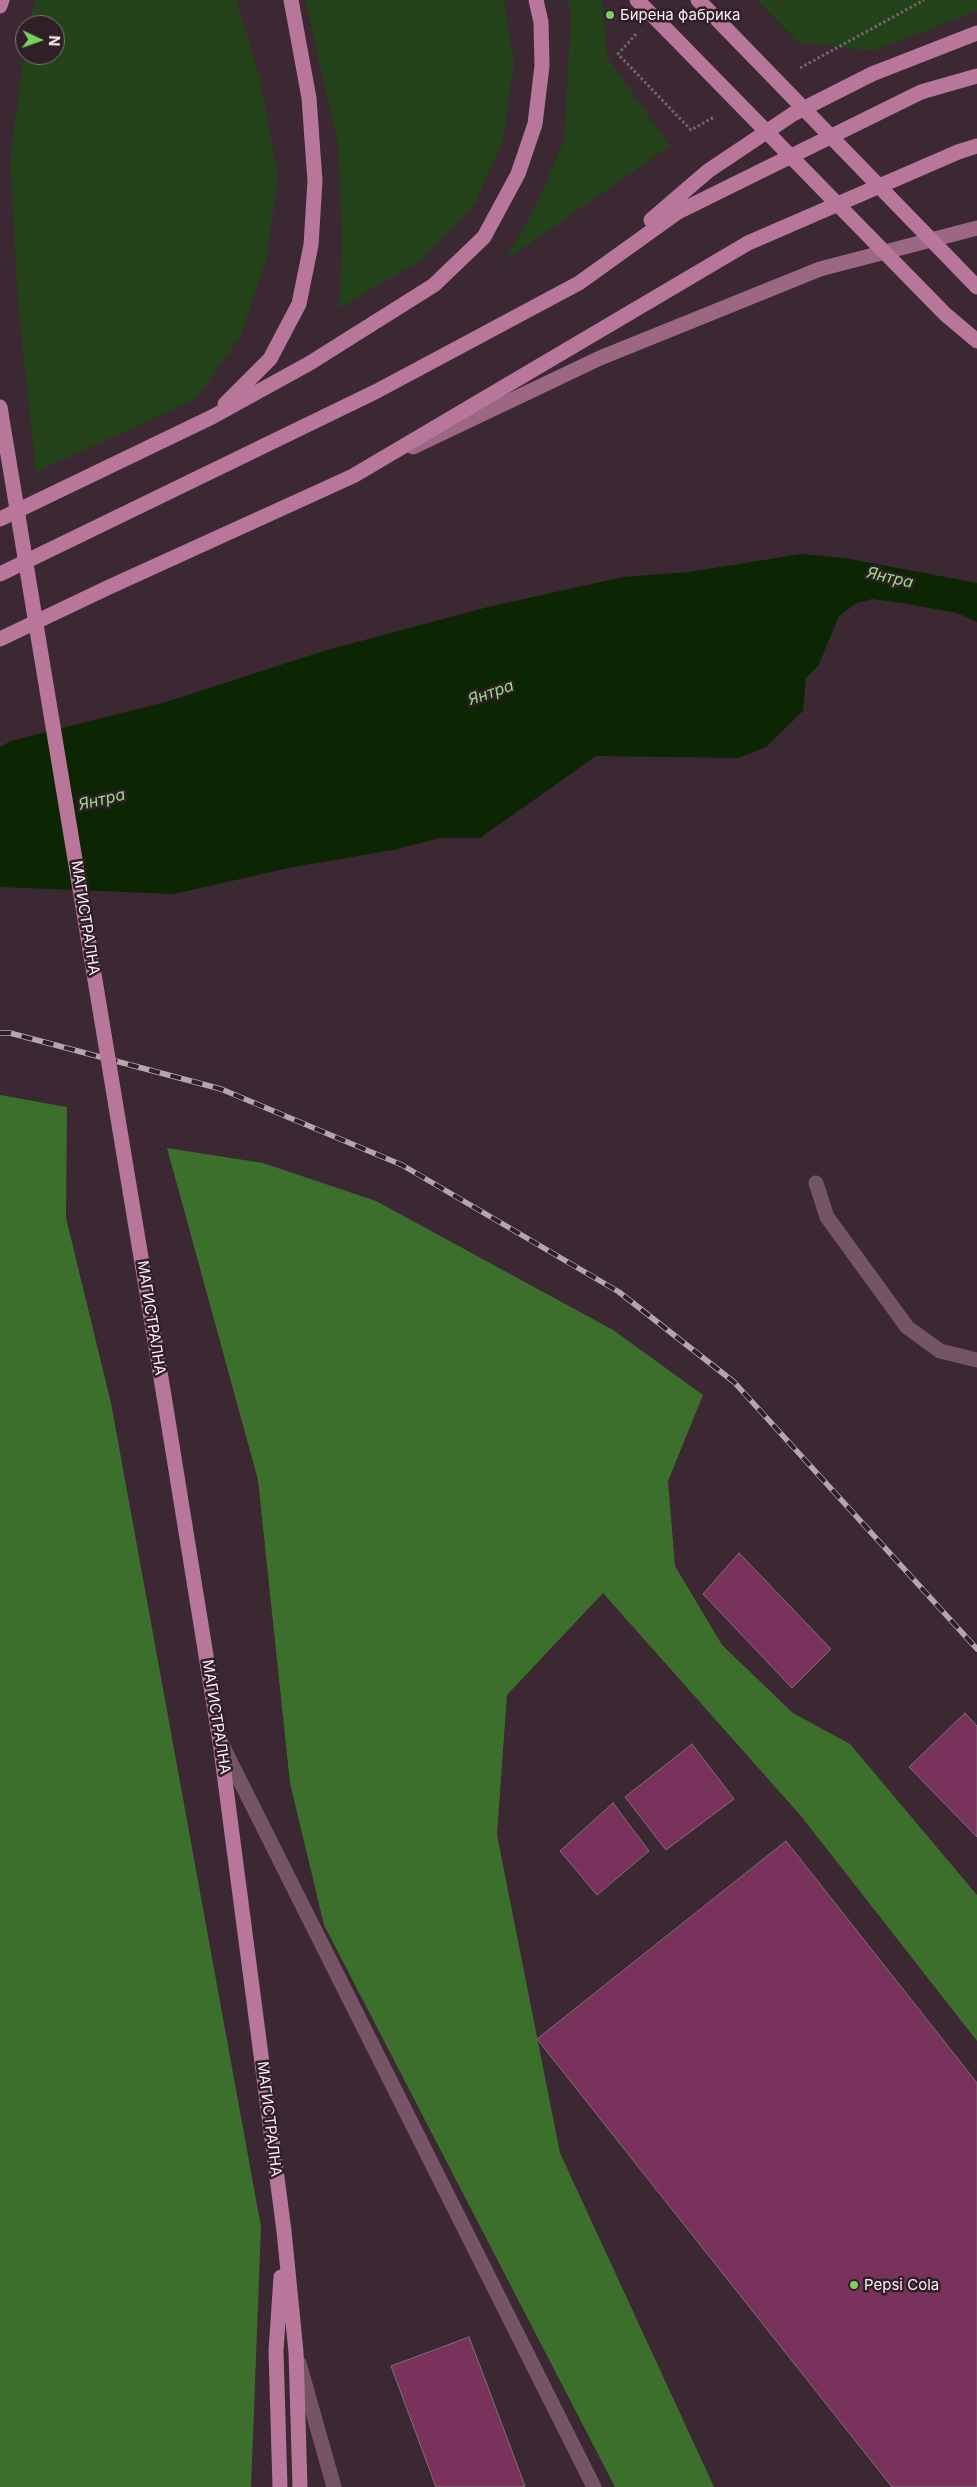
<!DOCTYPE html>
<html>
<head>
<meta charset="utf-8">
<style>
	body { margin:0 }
	#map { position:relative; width:977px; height:2487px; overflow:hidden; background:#3b2832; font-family:Inter,sans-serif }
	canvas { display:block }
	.north { position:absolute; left:15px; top:15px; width:50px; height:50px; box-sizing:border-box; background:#311f28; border:1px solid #82727a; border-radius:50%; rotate:93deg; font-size:14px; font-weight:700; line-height:20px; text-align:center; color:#fceff5 }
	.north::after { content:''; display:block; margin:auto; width:18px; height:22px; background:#77d259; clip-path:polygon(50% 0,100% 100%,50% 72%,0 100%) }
</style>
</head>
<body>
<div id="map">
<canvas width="977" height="2487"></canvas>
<div class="north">N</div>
</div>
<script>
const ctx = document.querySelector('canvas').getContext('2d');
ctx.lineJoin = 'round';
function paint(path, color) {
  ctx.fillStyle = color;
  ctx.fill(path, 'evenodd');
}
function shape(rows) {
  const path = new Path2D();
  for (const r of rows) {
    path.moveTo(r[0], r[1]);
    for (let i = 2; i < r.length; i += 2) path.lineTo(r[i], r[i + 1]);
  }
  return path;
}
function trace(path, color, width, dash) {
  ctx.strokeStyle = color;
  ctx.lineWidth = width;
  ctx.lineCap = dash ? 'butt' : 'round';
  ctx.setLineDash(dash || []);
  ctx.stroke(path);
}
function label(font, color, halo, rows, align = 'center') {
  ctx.font = font + ' Inter,sans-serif';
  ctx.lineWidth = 5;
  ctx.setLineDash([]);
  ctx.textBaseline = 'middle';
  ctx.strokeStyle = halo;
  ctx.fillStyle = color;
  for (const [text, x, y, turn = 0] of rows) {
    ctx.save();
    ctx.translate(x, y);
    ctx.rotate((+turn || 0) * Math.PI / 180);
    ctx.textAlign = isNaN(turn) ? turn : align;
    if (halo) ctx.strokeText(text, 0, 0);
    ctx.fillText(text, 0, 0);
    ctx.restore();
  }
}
paint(shape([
	[35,0,237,0,260,79,278,176,267,257,240,337,196,399,36,472,18,303,10,161,25,44,25,55,55,55,55,25,29,25],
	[305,0,504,0,514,63,503,140,475,204,422,260,339,308,342,242,338,145],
	[567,0,602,0,607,57,670,146,506,260,536,205,564,141,571,10],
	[757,0,977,0,977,11,872,51,798,42]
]), '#234219');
paint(shape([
	[0,1095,67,1107,66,1218,111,1403,261,2227,251,2487,0,2487],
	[167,1148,263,1163,376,1201,613,1330,703,1395,668,1481,675,1566,722,1645,793,1713,850,1744,977,1895,977,2041,801,1816,603,1593,507,1695,497,1835,560,2153,714,2487,615,2487,324,1925,290,1783,258,1480]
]), '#3d6f2c');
paint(shape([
	[801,554,845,558,977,583,977,622,957,613,902,603,872,599,857,603,839,616,818,666,806,678,803,711,766,747,738,758,596,756,480,838,440,838,393,850,293,867,174,894,0,887,0,747,11,741,166,702,327,650,488,607,623,577,689,572]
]), '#0c2604');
const building = shape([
	[739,1553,831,1649,792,1688,703,1594,739,1553],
	[965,1713,977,1726,977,1837,909,1767,965,1713],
	[692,1744,734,1799,666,1850,625,1797,692,1744],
	[613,1803,649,1851,597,1895,560,1851,613,1803],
	[786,1841,977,2083,977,2487,892,2487,537,2039,786,1841],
	[469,2337,525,2486,522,2487,436,2487,391,2366,469,2337]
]);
paint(building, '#79325c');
trace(building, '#836d79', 1);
trace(shape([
	[636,34,618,54,691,130,714,117],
	[800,68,924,0]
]), '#76656e', 3, [2.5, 2.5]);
trace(shape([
	[816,1183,827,1217,907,1327,940,1351,977,1360],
	[299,2363,334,2487]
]), '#755465', 15);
trace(shape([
	[221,1743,594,2487]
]), '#755465', 15);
trace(shape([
	[413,447,600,358,820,269,977,228]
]), '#9b6783', 15);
trace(shape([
	[637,0,667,30],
	[698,0,707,9],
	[0,6,2,0],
	[651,220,708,171,793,114,872,74,977,33],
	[225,404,270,359,299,304,311,245,315,181,309,98,291,0],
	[0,519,212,417,310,363,434,285,484,237,518,174,535,124,542,66,541,22,536,0],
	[0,574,377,391,579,283,678,212,921,92,977,76],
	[0,639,107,588,353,476,748,243,958,152,977,146],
	[164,1396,220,1742,284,2231,296,2352,300,2487],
	[280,2487,276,2351,281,2277]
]), '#b8769a', 15);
const rail = shape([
	[0,1033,10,1033,221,1089,402,1165,619,1292,734,1382,977,1649]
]);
trace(rail, '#b5a6ae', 5.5);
trace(rail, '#311f28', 4, [11]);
trace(shape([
	[707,9,977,287],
	[667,30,945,314,977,341],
	[0,407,164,1396]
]), '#b8769a', 15);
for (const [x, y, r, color] of [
	[610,15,5,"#77d259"],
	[854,2285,5,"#77d259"]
]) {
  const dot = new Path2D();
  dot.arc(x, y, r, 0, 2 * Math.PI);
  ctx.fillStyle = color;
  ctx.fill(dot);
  trace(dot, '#311f28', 2);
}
label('15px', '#fceff5', '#311f28', [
	["Бирена фабрика",620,15],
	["Pepsi Cola",864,2285]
], 'left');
label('15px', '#fceff5', '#311f28', [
	["МАГИСТРАЛНА",85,918,81],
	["МАГИСТРАЛНА",151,1318,81],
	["МАГИСТРАЛНА",216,1717,81],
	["МАГИСТРАЛНА",269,2119,83]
]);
label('italic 16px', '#96dd80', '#311f28', [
	["Янтра",890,578,13],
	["Янтра",491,693,-19],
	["Янтра",102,800,-13]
]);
</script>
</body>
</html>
